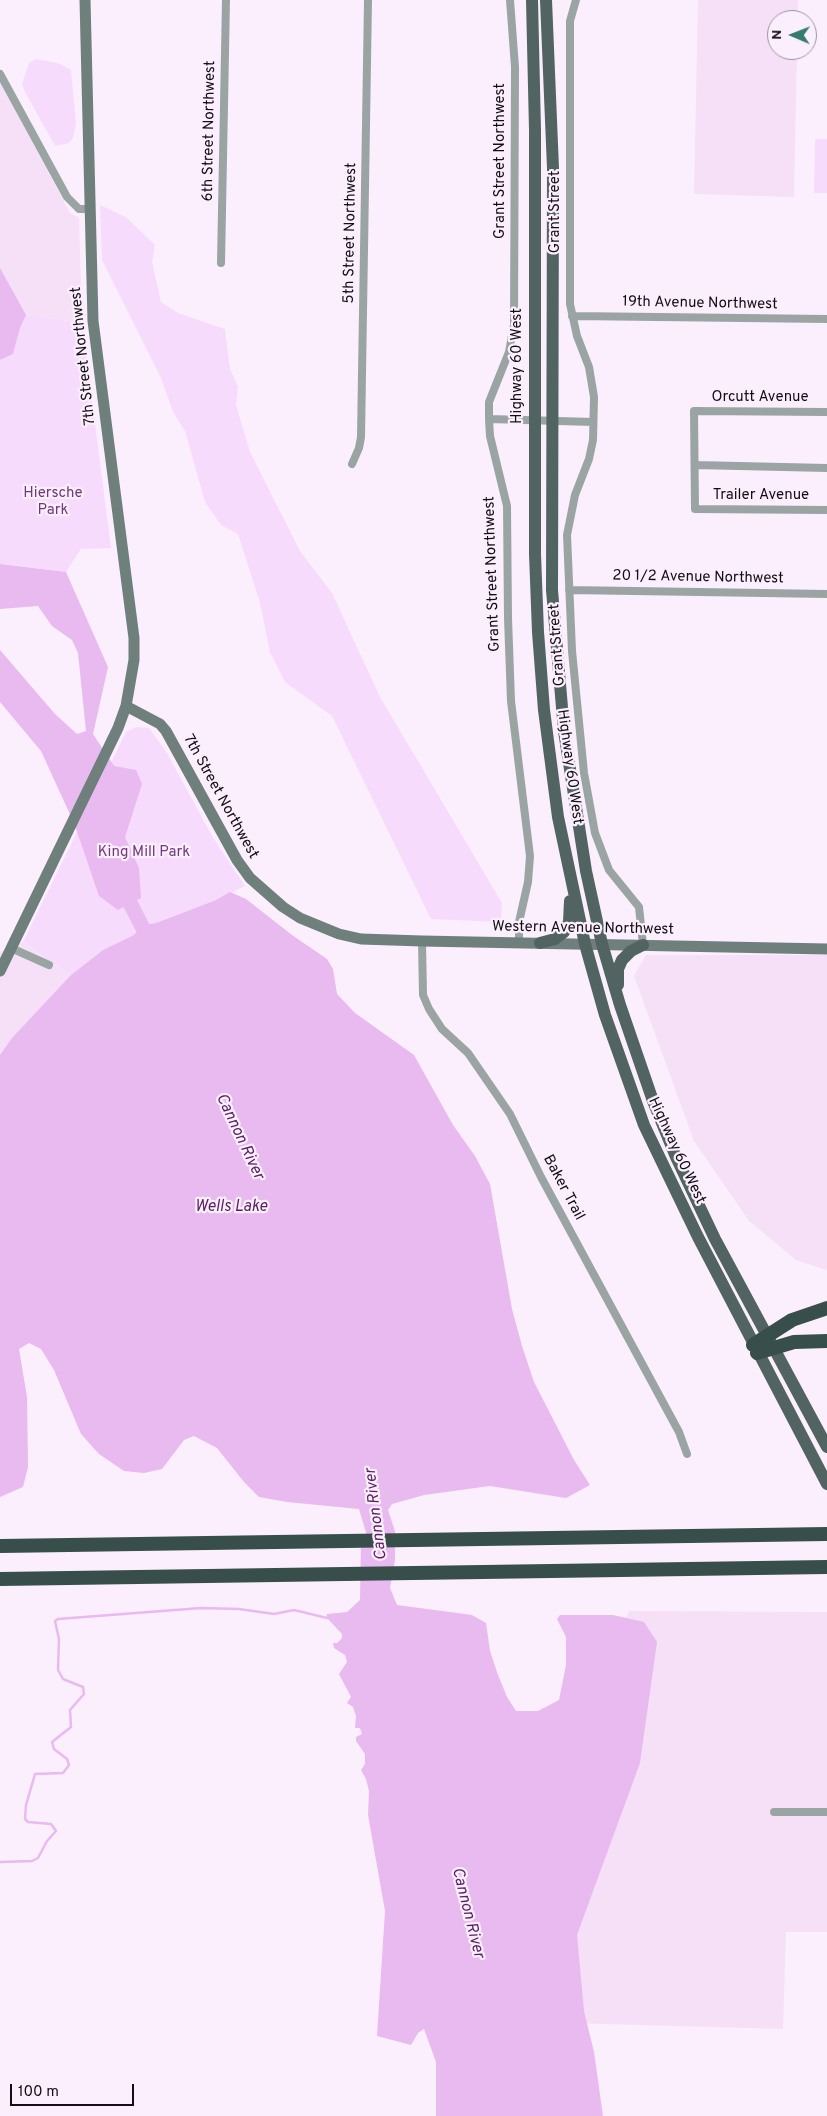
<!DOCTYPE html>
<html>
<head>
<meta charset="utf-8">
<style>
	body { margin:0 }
	#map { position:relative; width:827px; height:2116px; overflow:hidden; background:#fbeffd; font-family:Overpass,sans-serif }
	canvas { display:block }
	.north { position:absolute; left:767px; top:10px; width:50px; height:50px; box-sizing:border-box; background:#fbeffd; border:1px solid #9e95a0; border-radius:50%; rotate:271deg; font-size:14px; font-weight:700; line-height:20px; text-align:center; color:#130e14 }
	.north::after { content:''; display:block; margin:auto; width:18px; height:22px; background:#357b70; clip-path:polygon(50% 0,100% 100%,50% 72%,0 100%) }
	.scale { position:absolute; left:10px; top:2084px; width:124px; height:22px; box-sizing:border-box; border:2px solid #130e14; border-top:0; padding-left:6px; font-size:15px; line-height:18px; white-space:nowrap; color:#130e14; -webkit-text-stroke:4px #fbeffd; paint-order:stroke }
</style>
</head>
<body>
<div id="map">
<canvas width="827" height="2116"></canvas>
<div class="north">N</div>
<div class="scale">100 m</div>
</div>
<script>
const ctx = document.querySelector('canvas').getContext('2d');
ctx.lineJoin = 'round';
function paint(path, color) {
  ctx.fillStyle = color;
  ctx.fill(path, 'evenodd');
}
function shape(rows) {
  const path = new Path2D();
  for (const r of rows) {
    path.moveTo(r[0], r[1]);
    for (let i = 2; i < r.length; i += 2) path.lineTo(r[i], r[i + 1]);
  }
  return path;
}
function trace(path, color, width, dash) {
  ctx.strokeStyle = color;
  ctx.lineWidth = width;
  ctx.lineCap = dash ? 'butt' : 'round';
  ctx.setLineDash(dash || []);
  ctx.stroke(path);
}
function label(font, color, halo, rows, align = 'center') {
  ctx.font = font + ' Overpass,sans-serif';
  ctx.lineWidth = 4.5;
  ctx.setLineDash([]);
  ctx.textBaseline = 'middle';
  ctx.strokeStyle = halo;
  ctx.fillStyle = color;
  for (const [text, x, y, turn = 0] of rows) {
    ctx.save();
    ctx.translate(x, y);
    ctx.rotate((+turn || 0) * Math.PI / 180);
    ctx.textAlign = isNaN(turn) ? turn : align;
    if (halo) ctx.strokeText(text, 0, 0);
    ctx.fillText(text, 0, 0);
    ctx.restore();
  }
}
paint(shape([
	[698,0,798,0,798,20,777,20,777,50,797,50,794,197,694,194],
	[0,82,70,213,79,218,82,323,26,315,0,286],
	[23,942,71,975,0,1225,0,952],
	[646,955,827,955,827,1270,796,1260,749,1221,694,1141,634,976],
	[629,1611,827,1612,827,1932,786,1932,783,2029,566,2023,564,1759]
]), '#f5e0f8');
paint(shape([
	[36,59,58,63,71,70,76,123,73,138,69,143,55,146,25,92,22,84,29,63],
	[815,139,827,139,827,193,814,193],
	[100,205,126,217,155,245,152,262,161,302,178,313,225,329,230,369,238,387,236,405,250,452,300,551,332,593,380,697,502,903,501,922,431,919,332,716,285,682,270,652,260,603,238,534,221,525,205,502,185,431,173,412,161,378,102,260],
	[26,315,82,323,111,548,81,549,66,572,0,564,0,360,13,354,20,328],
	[136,727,149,728,167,753,212,836,245,886,216,900,156,923,143,925,135,935,103,950,71,975,23,942,126,732]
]), '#f7dbfc');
paint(shape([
	[0,268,26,315,20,328,13,354,0,360],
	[0,564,66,572,108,667,93,734,114,766,136,770,142,784,125,837,139,868,141,898,118,910,99,896,74,823,41,751,0,702,0,650,55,714,77,734,86,731,78,653,72,640,52,626,38,606,0,609],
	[230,892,246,899,292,935,327,959,333,969,337,994,355,1013,414,1055,453,1125,475,1156,490,1184,512,1309,522,1346,534,1382,574,1460,590,1485,566,1498,490,1486,424,1495,392,1504,388,1510,395,1531,395,1560,390,1588,397,1605,472,1615,486,1623,490,1651,498,1675,507,1697,516,1711,538,1711,559,1700,566,1665,566,1637,557,1619,560,1615,613,1615,644,1622,657,1642,640,1763,577,1935,584,2011,594,2052,603,2116,436,2116,436,2062,424,2029,418,2033,411,2045,377,2036,385,1911,368,1815,369,1791,366,1779,361,1770,365,1764,365,1754,356,1741,356,1737,362,1734,360,1728,355,1728,356,1716,353,1707,347,1703,351,1697,339,1674,347,1662,345,1655,334,1648,333,1643,337,1643,342,1638,342,1634,327,1618,327,1614,347,1612,360,1600,361,1540,368,1539,359,1509,287,1502,259,1497,244,1482,217,1448,194,1436,184,1440,162,1469,144,1473,124,1471,99,1454,81,1434,54,1370,41,1349,29,1343,19,1349,27,1397,28,1467,23,1487,0,1497,0,1055,12,1038,71,975,103,950,134,935,143,925,156,923,216,900]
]), '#e8baf0');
trace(shape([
	[0,1862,32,1861,38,1858,47,1841,56,1831,51,1824,28,1822,25,1819,26,1805,35,1774,63,1773,69,1765,67,1759,54,1749,52,1742,71,1727,70,1710,84,1694,83,1687,63,1679,58,1670,59,1639,55,1621,58,1619,201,1608,239,1609,274,1614,294,1610,327,1618]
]), '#e8baf0', 2.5);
trace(shape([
	[124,883,130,903,151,944]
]), '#e8baf0', 15);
trace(shape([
	[510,0,515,67,514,325,509,352,489,402,489,419,490,436,507,506,508,618,511,701,530,856,528,882,519,922,519,943],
	[576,0,570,21,570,304,577,336,589,367,594,397,593,440,589,459,575,495,567,535,572,651,584,773,595,833,609,870,639,907,643,945],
	[0,74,67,197,79,209,89,209],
	[221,263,226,0],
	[572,316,827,319],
	[827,412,694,411,695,509,827,510],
	[489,419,593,422],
	[352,464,359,448,361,437,368,0],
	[695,465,827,468],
	[569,590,827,594],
	[422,941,423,995,429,1009,442,1029,468,1053,510,1114,541,1177,679,1432,687,1454],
	[11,948,49,965],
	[774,1812,827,1812]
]), '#9aa5a3', 8);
trace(shape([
	[126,706,160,724,166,731,237,860,250,878,283,907,300,918,339,934,361,939,422,941,827,949],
	[0,971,118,728,126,706,134,660,134,638,93,321,85,0]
]), '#6f7f7c', 11);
trace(shape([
	[532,0,535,130,535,554,538,632,544,710,558,817,585,944,605,1015,644,1125,698,1237,827,1484],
	[546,0,553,168,552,590,564,731,586,871,602,944,620,1005,653,1101,676,1157,715,1239,827,1447],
	[540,943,555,939,564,932,569,922,570,901],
	[618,985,618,969,622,960,631,951,643,945]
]), '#516461', 12);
trace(shape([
	[753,1345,792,1320,827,1308],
	[757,1353,794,1342,827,1341],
	[0,1546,827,1534],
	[0,1579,827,1567]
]), '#374e4a', 14);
label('15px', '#130e14', '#fbeffd', [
	["6th Street Northwest",210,131,-89],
	["Grant Street Northwest",501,161,-90],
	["Grant Street",556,212,-90],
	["5th Street Northwest",351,233,-89],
	["19th Avenue Northwest",700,304,1],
	["7th Street Northwest",84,356,-96],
	["Highway 60 West",518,366,-90],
	["Orcutt Avenue",760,398],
	["Trailer Avenue",761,496],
	["Grant Street Northwest",493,574,-92],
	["20 1/2 Avenue Northwest",698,578,1],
	["Grant Street",558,645,-94],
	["Highway 60 West",569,767,82],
	["7th Street Northwest",220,797,61],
	["Western Avenue Northwest",583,929,1],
	["Highway 60 West",676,1151,65],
	["Baker Trail",563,1188,62]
]);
label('15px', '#70397a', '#fbeffd', [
	["Hiersche",53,494],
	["Park",53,511],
	["King Mill Park",144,853]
]);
label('italic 16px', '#592363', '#fbeffd', [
	["Cannon River",239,1137,65],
	["Wells Lake",231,1208],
	["Cannon River",377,1514,-97],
	["Cannon River",467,1913,76]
]);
</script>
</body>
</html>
